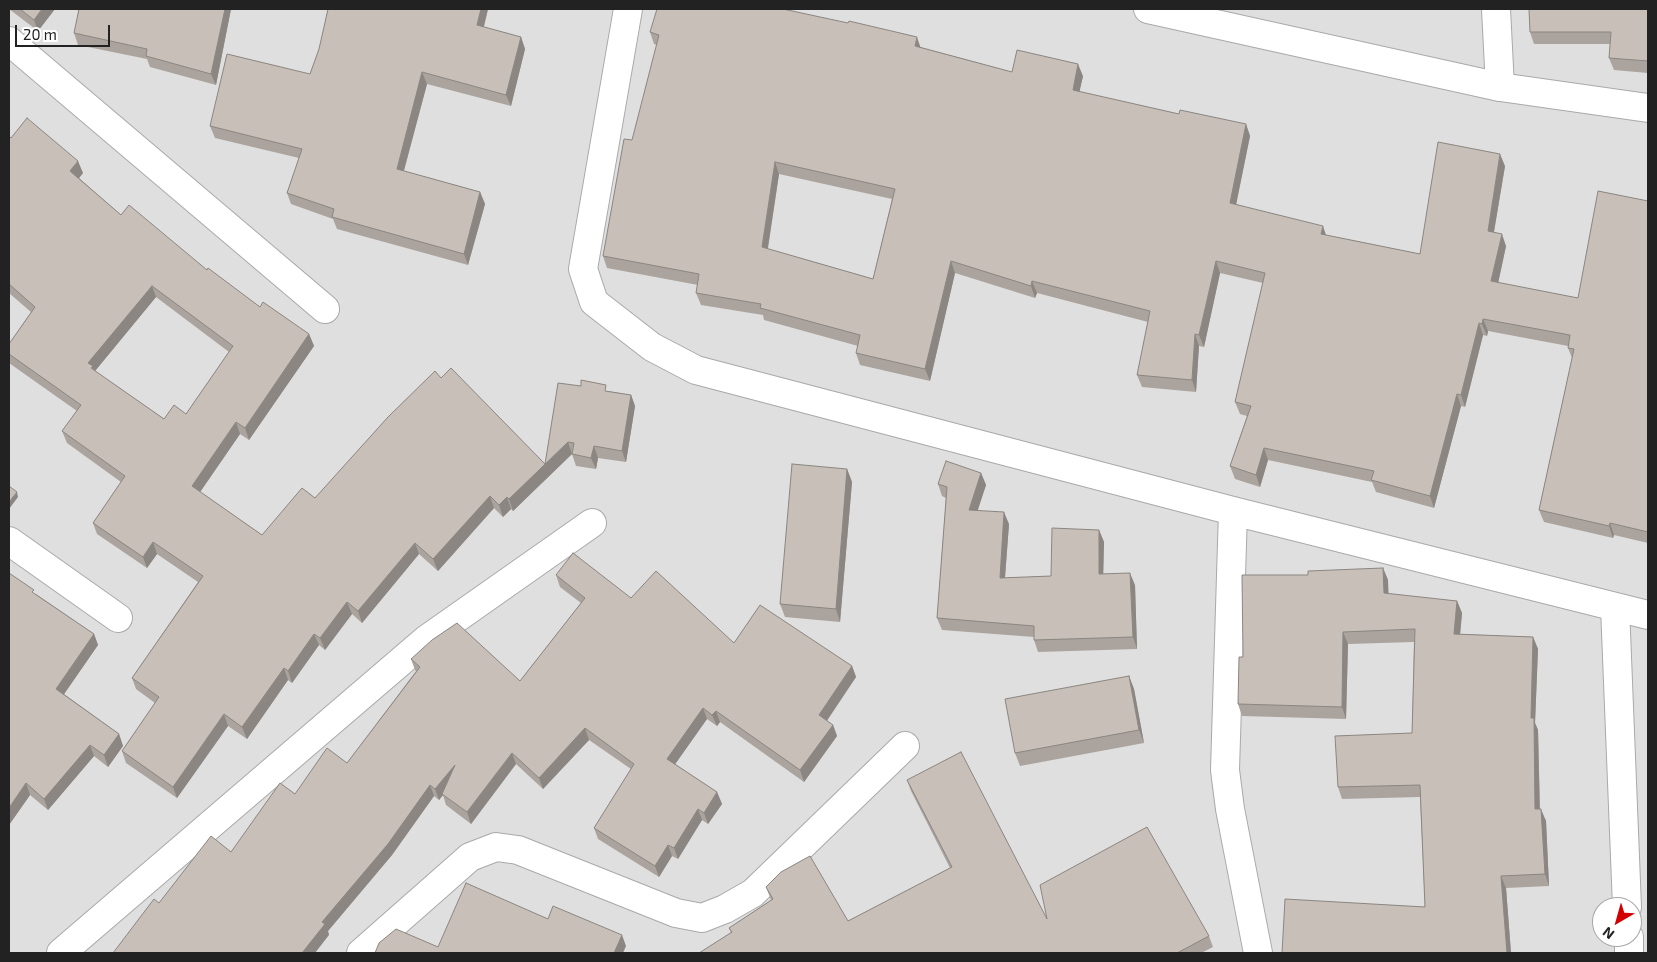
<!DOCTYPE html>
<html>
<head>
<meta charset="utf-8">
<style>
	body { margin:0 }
	#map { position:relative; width:1657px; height:962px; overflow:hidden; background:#f2efe9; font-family:"Exo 2",sans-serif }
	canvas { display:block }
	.frame { position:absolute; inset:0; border:10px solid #222; pointer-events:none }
	.north { position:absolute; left:1592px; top:897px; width:50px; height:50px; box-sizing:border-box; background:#fff; border:1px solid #a7a7a7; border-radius:50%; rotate:218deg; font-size:14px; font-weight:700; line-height:20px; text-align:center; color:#222 }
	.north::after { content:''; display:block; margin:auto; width:18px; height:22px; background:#d40000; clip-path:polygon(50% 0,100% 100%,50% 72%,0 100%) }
	.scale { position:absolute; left:15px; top:25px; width:95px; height:22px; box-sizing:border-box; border:2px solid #222; border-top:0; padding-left:6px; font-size:15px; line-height:18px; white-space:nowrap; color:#222; -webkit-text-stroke:4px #fff; paint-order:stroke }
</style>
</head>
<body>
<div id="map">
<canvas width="1657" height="962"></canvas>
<div class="frame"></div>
<div class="north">N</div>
<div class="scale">20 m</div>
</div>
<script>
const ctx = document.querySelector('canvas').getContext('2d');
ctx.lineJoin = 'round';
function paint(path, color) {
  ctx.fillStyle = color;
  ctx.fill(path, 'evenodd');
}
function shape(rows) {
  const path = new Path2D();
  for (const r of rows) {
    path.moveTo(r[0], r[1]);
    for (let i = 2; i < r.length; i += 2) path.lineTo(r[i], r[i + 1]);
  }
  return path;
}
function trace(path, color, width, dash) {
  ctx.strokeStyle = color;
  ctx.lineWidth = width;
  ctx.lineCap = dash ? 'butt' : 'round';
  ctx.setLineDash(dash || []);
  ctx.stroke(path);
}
paint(shape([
	[9,9,1648,9,1648,953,9,953],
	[1602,907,1632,907,1632,937,1602,937]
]), '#e0dfdf');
const minor = shape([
	[628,9,583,269,594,302,652,347,696,370,1233,511,1648,615],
	[1148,9,1500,87,1648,108],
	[1496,9,1500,87],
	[9,41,325,309],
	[1233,511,1225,770,1230,809,1258,953],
	[9,541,118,618],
	[1615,607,1627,907],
	[1629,937,1629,953],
	[61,953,427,639,592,523],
	[361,953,470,857,496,847,518,850,676,913,702,918,725,909,753,893,905,746]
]);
trace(minor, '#a9a9a9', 30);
trace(minor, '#fff', 28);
paint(shape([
	[9,9,55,9,38,31],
	[79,9,231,9,216,85,150,67,147,59,78,45,74,33],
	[488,9,484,27,521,37,525,49,511,106,427,84,404,171,480,192,485,204,468,265,337,229,333,219,291,204,287,193,299,158,215,138,210,126,310,74,319,49],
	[1648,9,1648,73,1614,70,1609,58,1611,44,1534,44,1530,32],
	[650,32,920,47,1012,72,1083,76,1079,92,1179,114,1246,124,1250,136,1236,204,1326,235,1420,254,1505,166,1494,232,1506,246,1498,283,1578,298,1648,201,1648,543,1614,535,1613,538,1544,522,1539,510,1572,358,1568,348,1568,346,1488,331,1487,336,1483,335,1465,407,1461,406,1434,508,1376,492,1372,482,1268,460,1260,487,1235,479,1230,466,1247,416,1240,414,1235,402,1263,283,1220,273,1204,347,1199,346,1196,392,1142,387,1137,375,1148,322,1037,293,1035,298,955,273,930,381,860,365,856,353,858,346,764,320,763,315,701,305,696,293,698,285,607,268,603,256,657,45,654,44],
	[779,174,892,199,873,279,768,249],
	[9,136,11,138,83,173,79,178,121,215,207,270,260,307,309,334,314,346,249,440,240,434,200,492,262,535,315,498,441,378,545,464,608,391,631,395,635,406,626,462,598,458,596,469,576,466,572,454,513,511,511,509,503,517,494,508,438,571,419,554,362,623,352,614,325,650,319,645,292,683,288,680,247,739,228,726,177,798,126,763,122,751,155,703,136,689,132,678,198,582,157,554,147,568,97,534,93,523,121,482,67,443,62,431,77,411,9,363,9,344,31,312,9,293],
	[156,297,229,352,186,414,164,419,95,371],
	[847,469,852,482,840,622,785,617,780,604],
	[981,473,986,485,977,510,1009,524,1005,578,1051,576,1099,530,1104,542,1103,574,1135,585,1137,649,1038,652,1034,640,1034,637,942,630,937,618,946,498,942,496,938,484],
	[1383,568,1388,580,1388,594,1457,601,1462,613,1460,634,1533,637,1538,649,1535,723,1538,730,1540,809,1546,821,1549,886,1506,888,1511,953,1282,953,1425,907,1420,797,1342,799,1338,787,1412,733,1414,642,1348,644,1346,719,1242,716,1238,704,1243,657,1308,575],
	[556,575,631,598,734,643,852,666,856,677,827,721,833,725,837,736,804,782,720,722,717,726,707,719,675,764,717,792,722,804,708,824,702,820,678,859,672,856,659,877,598,839,594,828,631,769,589,740,543,789,516,764,471,824,446,805,443,795,439,800,434,796,392,855,328,931,329,935,159,903,231,852,295,794,347,763,416,671,415,670,411,659,520,681,581,603,560,587],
	[36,594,94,634,98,645,64,694,119,734,123,746,108,767,94,756,48,810,30,795,9,825],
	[1129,676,1134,689,1144,743,1020,766,1015,753],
	[907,780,1047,919,1209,936,1213,947,1201,953,699,953,731,933,729,928,771,900,766,887,848,921,950,868,911,791]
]), '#aba49e');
paint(shape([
	[42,9,55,9,38,31,34,20],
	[225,9,231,9,216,85,211,74],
	[481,9,488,9,481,37,477,25],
	[521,37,525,49,511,106,506,95],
	[917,37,921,49,915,46],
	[1078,64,1083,76,1077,103,1073,90],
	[422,72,427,84,401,181,397,169],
	[1246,124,1250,136,1234,215,1230,203],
	[1500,154,1505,166,1492,243,1488,231],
	[78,161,83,173,75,183,70,171],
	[775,162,779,174,766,259,762,247],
	[480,192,485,204,468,265,464,254],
	[1323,226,1327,238,1321,234],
	[1502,234,1506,246,1496,293,1491,281],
	[951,261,955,273,930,381,925,369],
	[1216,261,1220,273,1204,347,1199,335],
	[1032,281,1037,293,1035,298,1031,286],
	[152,286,156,297,95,371,88,363],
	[1483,319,1488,331,1487,336,1482,324],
	[1479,323,1483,335,1465,407,1461,395],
	[309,334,314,346,249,440,245,428],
	[1195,334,1199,346,1196,392,1192,380],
	[1457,394,1461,406,1434,508,1430,496],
	[631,395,635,406,626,462,622,451],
	[236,422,240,434,196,498,192,486],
	[568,442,572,454,513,511,509,499],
	[594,446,598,458,596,469,591,458],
	[1264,448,1268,460,1260,487,1256,475],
	[847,469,852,482,840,622,836,609],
	[981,473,986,485,974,522,969,510],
	[17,492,18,497,9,509,9,502],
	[490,496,494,508,438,571,433,559],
	[507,497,511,509,503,517,499,505],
	[1004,512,1009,524,1004,590,1000,578],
	[1610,523,1614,535,1613,538,1609,526],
	[1099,530,1104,542,1103,586,1099,574],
	[153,542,157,554,147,568,143,557],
	[415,543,419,554,362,623,358,611],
	[1383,568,1388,580,1389,605,1384,593],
	[1130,573,1135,585,1137,649,1133,637],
	[1457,601,1462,613,1459,646,1454,634],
	[347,602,352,614,325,650,320,638],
	[1343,632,1348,644,1346,719,1342,707],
	[94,634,98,645,60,700,56,689],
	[314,634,319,645,292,683,288,671],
	[1533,637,1538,649,1535,723,1538,730,1540,821,1535,809,1531,718],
	[852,666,856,677,823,726,819,715],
	[284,668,288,680,247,739,242,727],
	[1129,676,1134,689,1144,743,1139,730],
	[703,708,707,719,671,770,667,759],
	[716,711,720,722,717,726,712,715],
	[224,714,228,726,177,798,173,787],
	[833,725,837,736,804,782,800,770],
	[585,728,589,740,543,789,539,778],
	[119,734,123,746,108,767,104,755],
	[90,745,94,756,48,810,44,799],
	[512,753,516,764,471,824,467,812],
	[455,765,459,776,439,800,435,789],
	[26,783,30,795,9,825,9,808],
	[430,785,434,796,392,855,328,931,329,935,315,953,302,953,322,922],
	[717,792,722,804,708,824,704,813],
	[698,809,702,820,678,859,674,848],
	[1541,809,1546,821,1549,886,1545,874],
	[668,845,672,856,659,877,655,866],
	[1501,876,1506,888,1511,953,1507,953],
	[622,935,626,946,623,953,614,953]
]), '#8b8681');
const building = shape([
	[20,9,42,9,34,20,20,9],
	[79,9,225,9,211,74,146,56,147,49,74,33,79,9],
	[328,9,481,9,477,25,521,37,506,95,422,72,397,169,480,192,464,254,332,217,334,209,287,193,302,149,210,126,227,54,310,74,319,49,328,9],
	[657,9,783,9,848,23,849,21,917,37,915,46,1012,72,1017,50,1078,64,1073,90,1179,114,1180,110,1246,124,1230,203,1323,226,1321,234,1420,254,1438,142,1500,154,1488,231,1502,234,1491,281,1578,298,1598,191,1648,201,1648,532,1610,523,1609,526,1539,510,1574,349,1568,348,1570,335,1483,319,1482,324,1479,323,1461,395,1457,394,1430,496,1371,480,1374,471,1264,448,1256,475,1230,466,1251,406,1235,402,1265,273,1216,261,1199,335,1195,334,1192,380,1137,375,1150,311,1032,281,1031,286,951,261,925,369,856,353,860,335,760,308,761,304,696,293,699,274,603,256,624,139,632,140,659,35,650,32,657,9],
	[775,162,895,189,873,279,762,247,775,162],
	[1529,9,1648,9,1648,61,1609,58,1611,32,1530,32,1529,9],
	[27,118,78,161,70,171,121,215,129,205,207,270,208,268,260,307,263,302,309,334,245,428,236,422,192,486,262,535,302,488,315,498,388,417,435,371,441,378,451,368,545,464,558,383,581,386,581,380,606,385,605,391,631,395,622,451,594,446,591,458,572,454,574,443,568,442,509,499,507,497,499,505,490,496,433,559,415,543,358,611,347,602,320,638,314,634,288,671,284,668,242,727,224,714,173,787,122,751,159,697,132,678,203,576,153,542,143,557,93,523,125,476,62,431,81,405,9,354,9,344,35,307,9,284,9,136,11,138,27,118],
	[152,286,233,346,186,414,174,405,164,419,91,368,93,366,88,363,152,286],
	[946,461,981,473,969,510,1004,512,1000,578,1051,576,1052,528,1099,530,1099,574,1130,573,1133,637,1034,640,1034,626,937,618,947,487,938,484,946,461],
	[792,464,847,469,836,609,780,604,792,464],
	[9,486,17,492,9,502,9,486],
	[573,553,631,598,656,571,734,643,760,605,852,666,819,715,833,725,800,770,716,711,712,715,703,708,667,759,717,792,704,813,698,809,674,848,668,845,655,866,594,828,634,764,585,728,539,778,512,753,467,812,442,794,455,765,435,789,430,785,388,844,322,922,325,924,302,953,113,953,154,899,159,903,211,836,231,852,280,783,295,794,327,748,347,763,420,667,411,659,432,640,457,623,520,681,585,598,556,575,573,553],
	[1383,568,1384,593,1457,601,1454,634,1533,637,1531,718,1534,718,1535,809,1541,809,1545,874,1501,876,1507,953,1282,953,1285,899,1425,907,1420,785,1338,787,1335,736,1412,733,1415,629,1343,632,1342,707,1238,704,1239,657,1243,657,1242,575,1308,575,1308,571,1383,568],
	[9,573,34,590,32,592,94,634,56,689,119,734,104,755,90,745,44,799,26,783,9,808,9,573],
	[1129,676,1139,730,1015,753,1005,699,1129,676],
	[961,752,1047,919,1040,885,1147,827,1209,936,1177,953,699,953,732,932,729,928,773,899,766,887,781,872,810,856,848,921,952,867,907,780,961,752],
	[466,883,548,919,553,906,622,935,614,953,375,953,379,943,396,929,438,947,466,883]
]);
paint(building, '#c7bfb8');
trace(building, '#8b8681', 1);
</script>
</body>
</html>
